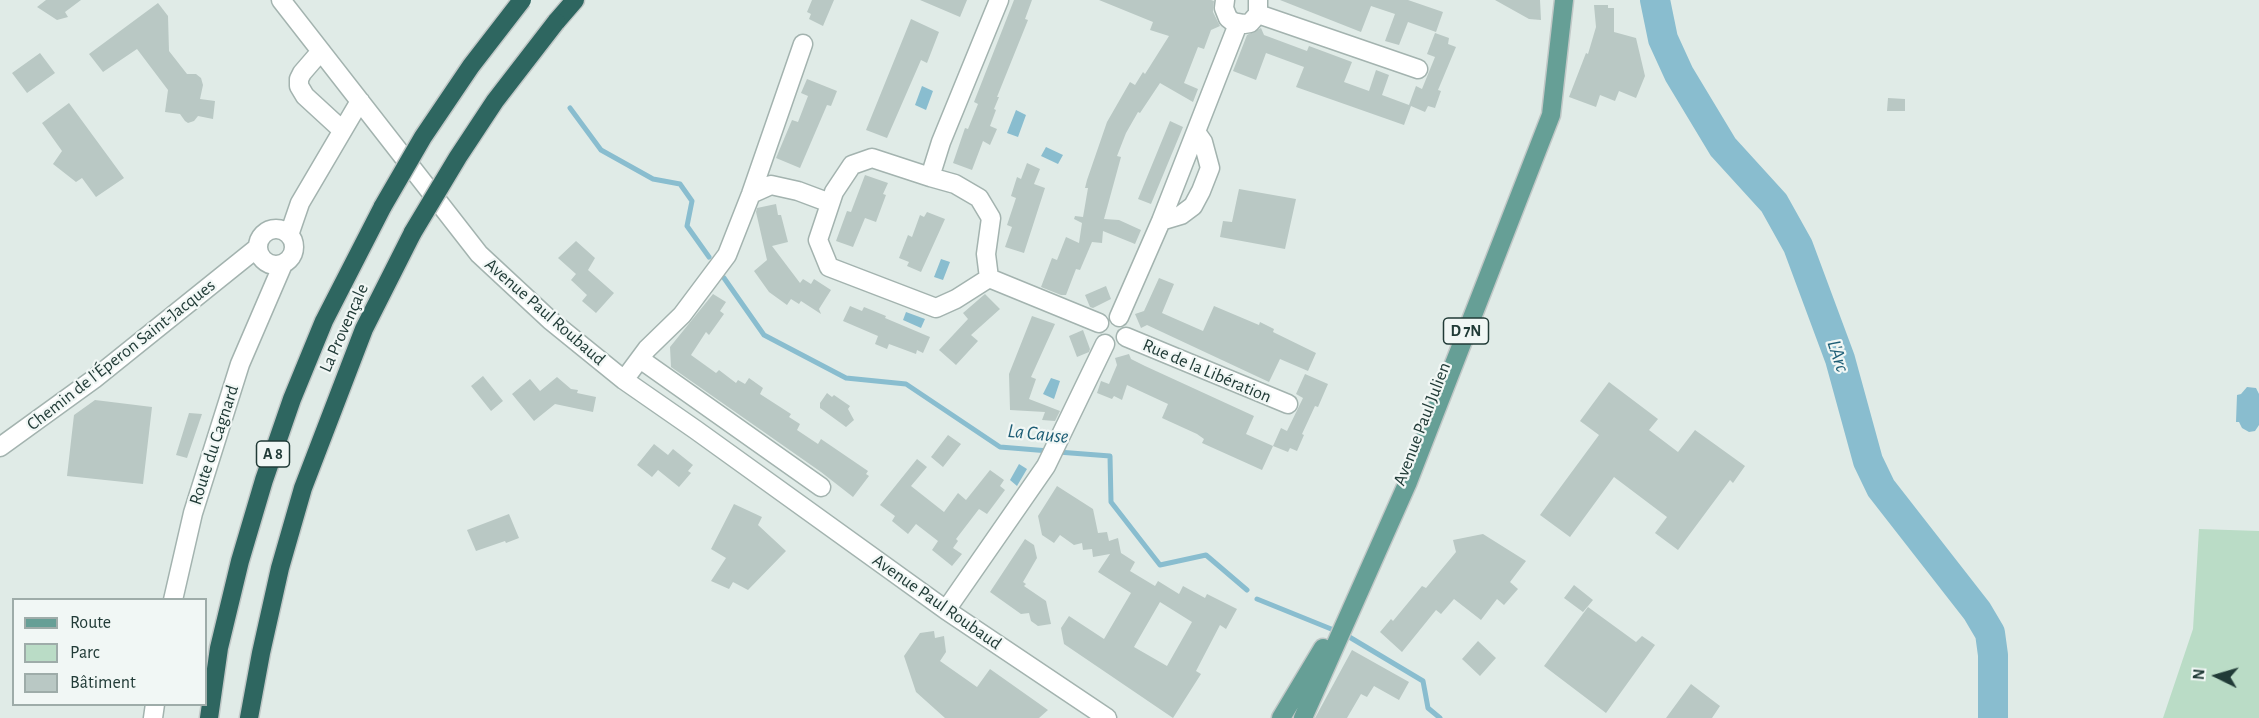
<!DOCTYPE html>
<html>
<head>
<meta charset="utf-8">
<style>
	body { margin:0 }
	#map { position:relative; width:2259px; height:718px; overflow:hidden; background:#e0ebe7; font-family:"Alegreya Sans",sans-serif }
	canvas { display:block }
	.legend { position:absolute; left:12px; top:598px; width:195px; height:108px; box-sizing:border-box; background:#f1f7f5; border:2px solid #9eaca9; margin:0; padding:8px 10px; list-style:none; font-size:18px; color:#213b37 }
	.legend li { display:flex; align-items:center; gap:12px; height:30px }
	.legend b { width:30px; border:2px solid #9eaca9 }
	.north { position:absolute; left:2187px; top:646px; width:60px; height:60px; -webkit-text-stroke:4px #f1f7f5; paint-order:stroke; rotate:275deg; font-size:16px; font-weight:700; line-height:24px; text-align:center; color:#213b37 }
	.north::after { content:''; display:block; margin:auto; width:21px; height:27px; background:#213b37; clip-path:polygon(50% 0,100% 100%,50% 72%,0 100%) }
</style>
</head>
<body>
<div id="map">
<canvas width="2259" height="718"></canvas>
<ul class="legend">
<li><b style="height:8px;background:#669f96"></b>Route</li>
<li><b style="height:16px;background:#badcc6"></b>Parc</li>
<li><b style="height:16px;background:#b9c8c4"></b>Bâtiment</li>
</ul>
<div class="north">N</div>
</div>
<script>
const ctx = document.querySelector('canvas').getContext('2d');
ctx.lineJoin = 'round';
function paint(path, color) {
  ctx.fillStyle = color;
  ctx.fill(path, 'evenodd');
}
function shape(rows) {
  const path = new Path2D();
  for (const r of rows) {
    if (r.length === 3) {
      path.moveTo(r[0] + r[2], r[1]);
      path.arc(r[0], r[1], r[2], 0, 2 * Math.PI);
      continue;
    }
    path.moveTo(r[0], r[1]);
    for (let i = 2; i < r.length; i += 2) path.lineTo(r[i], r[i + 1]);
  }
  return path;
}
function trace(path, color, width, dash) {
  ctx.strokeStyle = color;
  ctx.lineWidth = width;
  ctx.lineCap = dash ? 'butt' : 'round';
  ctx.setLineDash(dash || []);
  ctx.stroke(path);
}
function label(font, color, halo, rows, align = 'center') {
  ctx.font = font + ' "Alegreya Sans",sans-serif';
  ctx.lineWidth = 4.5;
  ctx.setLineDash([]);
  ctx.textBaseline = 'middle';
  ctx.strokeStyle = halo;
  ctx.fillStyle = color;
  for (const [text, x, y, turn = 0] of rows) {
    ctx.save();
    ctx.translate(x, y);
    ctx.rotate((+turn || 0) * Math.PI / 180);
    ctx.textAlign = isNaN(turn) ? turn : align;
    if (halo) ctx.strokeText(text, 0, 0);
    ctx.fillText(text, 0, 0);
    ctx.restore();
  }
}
paint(shape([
	[2199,529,2259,531,2259,718,2163,718,2193,629]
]), '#badcc6');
paint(shape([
	[922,86,933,91,926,110,915,105],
	[1016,110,1026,115,1018,137,1007,133],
	[1046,147,1063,155,1058,164,1041,156],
	[941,259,950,262,943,280,934,277],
	[906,312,925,319,921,328,903,320],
	[1051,378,1060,381,1054,399,1043,394],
	[2247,387,2256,388,2259,394,2259,425,2255,431,2249,432,2242,428,2239,422,2236,422,2237,395,2241,394],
	[1019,464,1027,469,1017,486,1010,480]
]), '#89bdcf');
trace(shape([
	[570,108,601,150,653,179,680,184,692,201,687,226,709,257],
	[724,278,764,335,846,378,906,384,1000,447,1049,451],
	[1058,452,1110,456,1111,502,1160,565,1206,555,1247,590],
	[1257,599,1346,635,1423,681,1428,708,1440,718]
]), '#89bdcf', 5);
trace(shape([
	[1655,0,1663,39,1679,74,1723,147,1774,203,1798,246,1840,359,1868,461,1881,488,1977,611,1990,633,1993,655,1993,718]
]), '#89bdcf', 30);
paint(shape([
	[46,0,81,0,65,12,68,17,57,20,37,7],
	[812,0,834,0,823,26,809,19,811,14,807,12],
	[920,0,967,0,960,17],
	[1014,0,1032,0,1025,19,1028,20,997,97,999,97,994,109,996,110,990,126,997,129,990,145,983,141,972,170,953,163,965,128,968,129,978,104,974,102],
	[1099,0,1211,0,1214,1,1213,12,1220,26,1211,30,1204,49,1198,47,1184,83,1198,89,1193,102,1160,83,1140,113,1138,112,1126,133,1117,156,1121,157,1104,219,1119,220,1141,230,1135,244,1103,231,1102,243,1092,242,1080,270,1076,269,1066,295,1061,295,1041,287,1052,258,1057,260,1066,237,1079,243,1082,223,1074,219,1075,216,1083,217,1088,188,1085,188,1087,180,1107,122,1130,82,1135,85,1143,72,1145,74,1169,36,1150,30,1153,22],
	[1280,0,1408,0,1443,12,1436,32,1408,22,1399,45,1385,41,1395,14,1371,6,1361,32],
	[1495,0,1540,0,1541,20,1529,19],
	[158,3,168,16,169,51,187,74,196,74,201,78,203,85,200,99,215,101,213,119,198,116,194,121,188,123,185,121,180,114,165,112,168,90,137,49,103,72,89,54],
	[1594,5,1608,5,1608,8,1614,8,1614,32,1636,38,1645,76,1636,98,1619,91,1615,101,1600,95,1596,107,1569,97,1586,53,1588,54,1596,27],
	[911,19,939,32,927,63,921,60,887,138,866,130],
	[1261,28,1264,35,1307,51,1309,46,1352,62,1344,82,1369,91,1376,70,1389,75,1382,95,1409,105,1416,86,1422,89,1435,57,1427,54,1435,33,1449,38,1448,44,1456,47,1438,90,1441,91,1435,108,1428,106,1425,112,1411,106,1404,125,1296,87,1304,67,1266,53,1256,80,1233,71,1247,35],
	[40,53,55,73,27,93,12,73],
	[807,79,837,91,831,106,827,105,800,168,776,158,792,120,798,122,808,96,801,93],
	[1888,98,1905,99,1905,111,1887,111],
	[69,103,124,178,96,197,82,178,76,182,53,164,62,151,42,123],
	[1170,121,1183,127,1151,204,1138,199],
	[1027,163,1040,169,1034,184,1045,188,1024,253,1005,247,1012,227,1007,225,1016,198,1011,196,1017,177,1021,179],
	[865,175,888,183,883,194,886,195,876,222,865,218,853,247,836,241,847,211,851,212],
	[1239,189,1296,199,1285,249,1220,237,1223,221,1232,222],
	[776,204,778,215,781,215,788,242,772,246,800,283,803,279,811,284,814,279,831,290,819,309,821,314,801,301,799,304,791,299,787,305,769,292,754,271,767,260,756,212,757,208],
	[927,212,945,219,921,272,907,266,909,262,899,258,908,235,912,237,920,215,924,217],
	[576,241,595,258,588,270,614,293,596,313,582,301,587,295,571,280,576,274,558,258],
	[1159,278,1174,284,1162,313,1203,331,1214,306,1259,325,1260,322,1274,329,1273,332,1316,353,1308,371,1280,359,1269,382,1147,325,1141,328,1135,314,1144,311],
	[1106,286,1111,299,1093,308,1090,307,1085,295],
	[713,294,726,302,720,311,724,314,709,335,706,332,691,355,716,373,719,370,736,383,738,380,745,384,749,378,763,388,760,394,791,414,789,417,800,424,797,430,818,444,821,439,868,471,866,474,869,476,853,497,821,472,671,367,670,347],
	[985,294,1000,309,971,335,978,341,956,365,939,350,968,319,963,313],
	[850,306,862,311,864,307,886,316,885,318,930,337,923,353,917,350,916,354,889,344,887,349,875,344,878,336,843,321],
	[1032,316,1055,324,1031,377,1036,379,1029,399,1060,411,1055,421,1042,420,1045,412,1010,410,1009,374],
	[1083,330,1090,349,1089,352,1077,357,1069,336],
	[1129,354,1131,359,1145,366,1254,416,1246,434,1273,446,1262,470,1202,443,1204,439,1197,434,1162,418,1168,404,1127,385,1122,400,1114,396,1112,399,1097,393,1101,381,1109,384,1117,365,1115,358],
	[1305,374,1328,384,1318,407,1315,406,1302,434,1304,435,1297,451,1290,448,1288,452,1273,446,1281,428,1287,431,1303,398,1296,394],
	[483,376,503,401,491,411,471,386],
	[557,377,571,389,578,390,577,393,596,397,593,412,555,404,534,421,512,394,530,379,540,391],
	[1609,382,1658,419,1649,430,1678,452,1695,430,1745,466,1733,483,1730,480,1678,550,1655,533,1667,517,1614,477,1570,537,1540,515,1599,435,1580,421],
	[827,393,832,397,834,395,850,406,848,409,854,420,846,427,820,408,820,403],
	[95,400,152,407,143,484,67,476,74,415],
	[189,413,202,414,187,458,176,455],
	[948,435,961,444,943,467,931,457],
	[654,444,668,455,673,449,693,465,688,471,691,473,679,487,658,470,652,477,637,465],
	[917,459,927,467,911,486,944,512,958,493,966,500,990,470,1004,480,1000,486,1005,490,987,514,979,509,956,539,958,541,953,548,962,554,952,566,932,550,938,541,916,524,908,534,892,521,895,516,880,505],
	[1057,486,1093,509,1098,533,1107,532,1109,541,1118,538,1121,553,1135,562,1130,571,1155,586,1158,581,1179,594,1183,586,1205,598,1207,594,1237,609,1226,629,1220,625,1196,671,1201,674,1173,718,1064,644,1061,628,1069,616,1104,639,1131,593,1098,572,1110,554,1093,557,1092,549,1083,550,1082,543,1074,545,1060,535,1054,543,1042,535,1038,516],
	[1160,602,1192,622,1167,666,1134,647],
	[734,504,762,517,758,525,786,551,748,590,733,582,729,589,711,581,726,558,711,549],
	[509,514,519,538,506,543,505,541,476,551,467,530],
	[1483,534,1526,561,1510,582,1518,589,1504,605,1497,599,1481,620,1454,599,1441,614,1436,610,1402,652,1380,632,1391,619,1393,621,1422,586,1426,588,1456,552,1453,540],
	[1025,539,1034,545,1037,558,1023,582,1026,584,1024,586,1046,601,1051,624,1038,626,1031,621,1029,613,1021,614,990,592],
	[1574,585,1593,600,1583,612,1564,598],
	[1588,607,1636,642,1642,636,1655,645,1606,713,1544,666],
	[934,631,935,638,944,636,946,652,940,661,977,687,990,669,1048,710,1039,718,945,718,916,692,904,656,920,633],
	[1478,641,1496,658,1480,676,1462,659],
	[1352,650,1409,682,1399,700,1374,686,1367,697,1361,694,1347,718,1315,718],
	[1691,684,1720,706,1712,718,1666,718]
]), '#b9c8c4');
const minor = shape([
	[281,0,479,254,550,320,624,380,696,430,946,610,1107,718],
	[999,0,941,142,930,177,955,184,979,198,991,218,986,254,989,278,1099,323],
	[1225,0,1224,8,1228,18,1233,22,1244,24,1250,23,1258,14,1258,0],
	[1258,14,1418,69],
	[321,51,302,73,299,79,299,86,305,96,342,130],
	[930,177,872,158,852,165,834,192,818,240,829,267,936,308,956,299,989,278],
	[751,194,771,185,798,191,830,203],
	[1161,221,1181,215,1193,206,1201,191,1210,168,1203,142,1196,132],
	[276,247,18],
	[289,235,300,203,360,101],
	[1119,317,1161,221,1238,24],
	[1126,337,1288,404],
	[640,359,821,487],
	[624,380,647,349,682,315,727,255,751,194,803,44],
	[0,447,94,379,257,248],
	[173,600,193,513,240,364,283,264],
	[946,610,1046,466,1105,344],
	[153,718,155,704]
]);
const major = shape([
	[1281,718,1323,648],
	[1303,718,1408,482,1551,115,1564,0]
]);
const highway = shape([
	[556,22,575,0],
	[209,718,219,648,240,561,264,480,292,399,324,321,383,206],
	[249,718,261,653,280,568,303,488,364,329,413,232]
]);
trace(minor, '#a3b3af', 21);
trace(major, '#c1c8c7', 21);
trace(highway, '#c1c8c7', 21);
trace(minor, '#fff', 18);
trace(major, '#669f96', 18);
trace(highway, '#2e6660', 18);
const highwayBridge = shape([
	[383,206,423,137,471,66,522,0],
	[413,232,458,157,495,101,556,22]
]);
trace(highwayBridge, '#c1c8c7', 21, []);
trace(highwayBridge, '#2e6660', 18);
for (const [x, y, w] of [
	[1466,331,45],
	[273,454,33]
]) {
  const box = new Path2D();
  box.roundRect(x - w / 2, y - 13, w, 26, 4.5);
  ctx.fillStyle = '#f1f7f5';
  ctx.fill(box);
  trace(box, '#213b37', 1.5);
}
label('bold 16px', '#213b37', null, [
	["D 7N",1466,331],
	["A 8",273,454]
]);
label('18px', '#213b37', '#f1f7f5', [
	["Avenue Paul Roubaud",545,312,41],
	["La Provençale",344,328,-66],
	["Chemin de l'Éperon Saint-Jacques",121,355,-38],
	["Rue de la Libération",1207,371,23],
	["Avenue Paul Julien",1422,424,-69],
	["Route du Cagnard",214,445,-72],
	["Avenue Paul Roubaud",937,602,35]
]);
label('italic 20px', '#1d5d75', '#f1f7f5', [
	["L'Arc",1838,356,72],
	["La Cause",1038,434,6]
]);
</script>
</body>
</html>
